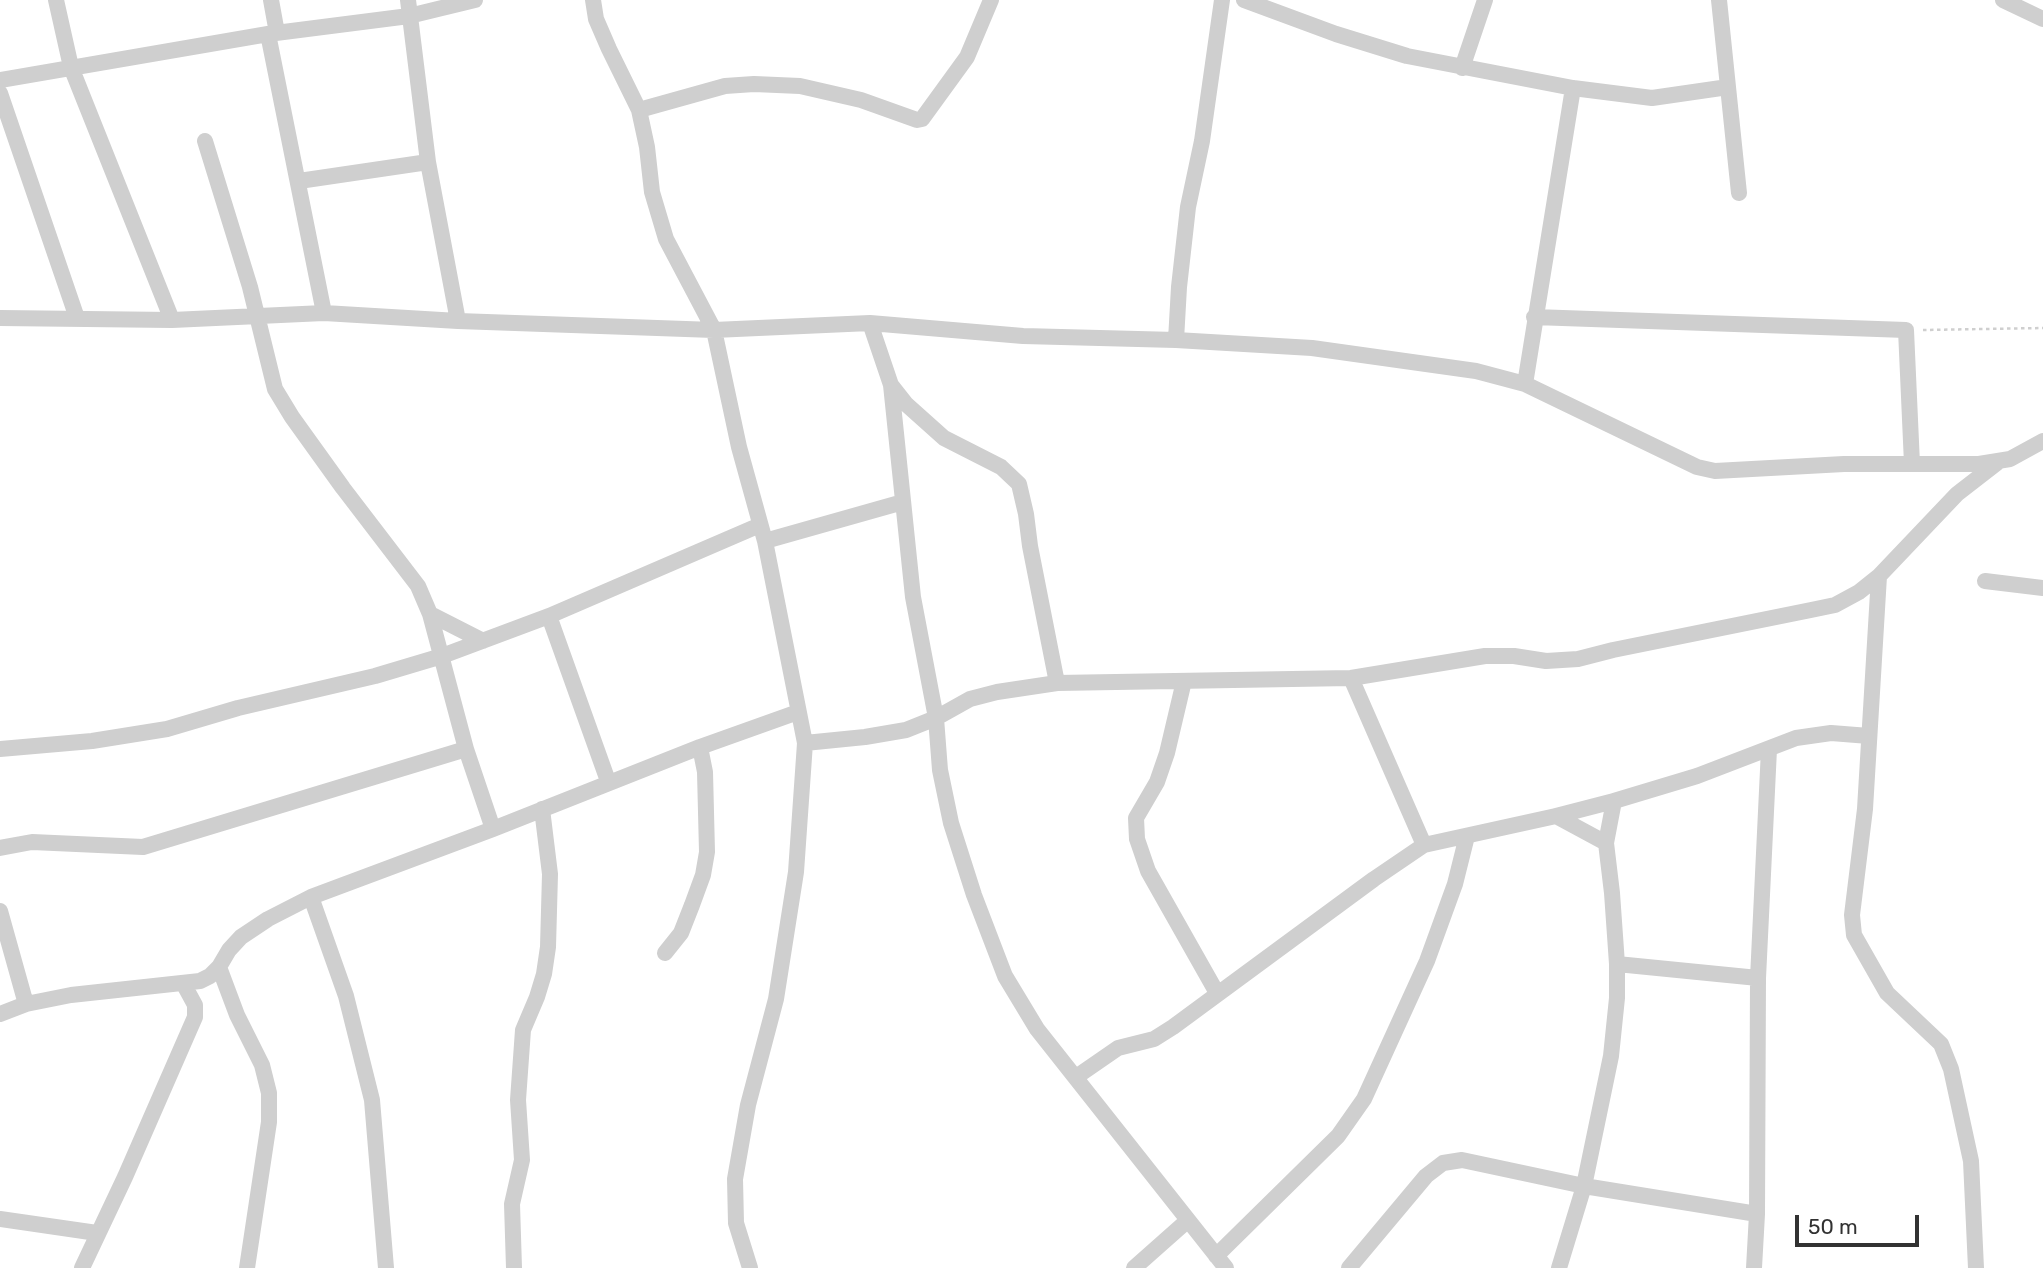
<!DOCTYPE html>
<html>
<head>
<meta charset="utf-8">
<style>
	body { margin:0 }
	#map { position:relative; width:2043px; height:1268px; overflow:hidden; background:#fff; font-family:Rubik,sans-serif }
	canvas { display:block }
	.scale { position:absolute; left:1795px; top:1215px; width:124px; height:32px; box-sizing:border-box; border:4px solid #323232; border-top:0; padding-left:9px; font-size:21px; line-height:24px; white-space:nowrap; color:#323232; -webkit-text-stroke:5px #fff; paint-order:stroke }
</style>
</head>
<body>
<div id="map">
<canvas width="2043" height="1268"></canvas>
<div class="scale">50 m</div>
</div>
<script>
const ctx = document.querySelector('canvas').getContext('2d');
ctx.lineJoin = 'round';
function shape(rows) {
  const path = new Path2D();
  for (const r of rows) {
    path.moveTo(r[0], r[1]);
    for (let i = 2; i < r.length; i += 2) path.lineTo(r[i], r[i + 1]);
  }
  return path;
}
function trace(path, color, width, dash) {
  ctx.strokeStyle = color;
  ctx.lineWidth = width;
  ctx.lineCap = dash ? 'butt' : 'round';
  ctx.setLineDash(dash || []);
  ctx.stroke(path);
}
trace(shape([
	[1923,330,2043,328]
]), '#cfcfcf', 2.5, [3.5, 3.5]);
trace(shape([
	[56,0,71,67,172,320],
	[271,0,277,33],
	[408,0,428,162,458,321],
	[593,0,596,19,609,49,639,110,647,147,652,192,666,239,714,330,739,447,765,541,805,743,796,872,776,999,748,1105,735,1179,736,1223,750,1268],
	[1244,0,1336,34,1407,56,1573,88,1652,98,1728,87],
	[1719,0,1739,193],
	[2003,0,2043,19],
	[268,34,324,313],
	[1462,68,1485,0],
	[0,80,268,34,409,16,475,0],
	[0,93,77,318],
	[639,110,725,86,754,84,800,86,861,100,917,120,922,119,967,57,991,0],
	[205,141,250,287,275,389,292,417,343,488,418,586,430,614,466,749,493,829],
	[299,181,428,162],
	[1534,317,1906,330,1912,464],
	[0,318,172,320,324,313,458,321,714,330,870,323,1023,336,1176,340,1312,348,1476,371,1525,384,1697,467,1715,471,1844,464,1979,464,2010,459,2043,441],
	[870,323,891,385,906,404,944,438,1001,467,1019,484,1026,514,1030,546,1057,683],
	[1176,340,1179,287,1188,207,1202,141,1222,0],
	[1525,384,1573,88],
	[891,385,913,597,936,718,940,770,951,823,974,895,1005,976,1037,1029,1226,1268],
	[765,541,903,502],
	[1879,576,1865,809,1852,915,1854,935,1887,993,1941,1044,1951,1069,1971,1161,1976,1268],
	[1985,581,2043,588],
	[430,614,483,641],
	[549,616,608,781],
	[1351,678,1424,845],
	[1184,681,1167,753,1157,782,1136,818,1137,839,1148,871,1217,993],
	[805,743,865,737,906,730,936,718,970,699,997,692,1057,683,1351,678,1485,656,1514,656,1546,661,1578,659,1613,650,1811,610,1835,605,1859,592,1879,576,1957,494,1997,463],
	[0,749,92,741,167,729,238,708,375,676,442,656,549,616,760,525],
	[1556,816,1606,843],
	[0,848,32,842,143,847,466,749],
	[311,897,346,996,372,1100,386,1268],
	[0,911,26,1004],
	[665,953,681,933,692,905,703,875,707,852,705,772,700,747],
	[1617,964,1758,978],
	[219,967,237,1015,262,1065,269,1093,269,1122,247,1268],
	[0,1014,26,1004,71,995,200,981,210,976,219,967,229,950,241,937,268,919,311,897,493,829,700,747,798,712],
	[1076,1077,1118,1048,1154,1039,1173,1027,1374,879,1424,845,1556,816,1614,801,1697,776,1796,738,1831,733,1869,736],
	[0,1219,97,1233],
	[1216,1256,1338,1136,1364,1099,1427,961,1455,884,1467,836],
	[82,1268,125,1177,195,1017,195,1005,183,983],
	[514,1268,512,1204,522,1160,518,1100,523,1030,537,997,544,974,548,947,550,874,542,809],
	[1134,1268,1187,1221],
	[1349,1268,1426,1176,1443,1163,1462,1160,1584,1186,1757,1214],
	[1559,1268,1584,1186,1611,1056,1617,998,1617,964,1612,893,1606,843,1614,801],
	[1754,1268,1757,1214,1758,978,1769,749]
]), '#cfcfcf', 16);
</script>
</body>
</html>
